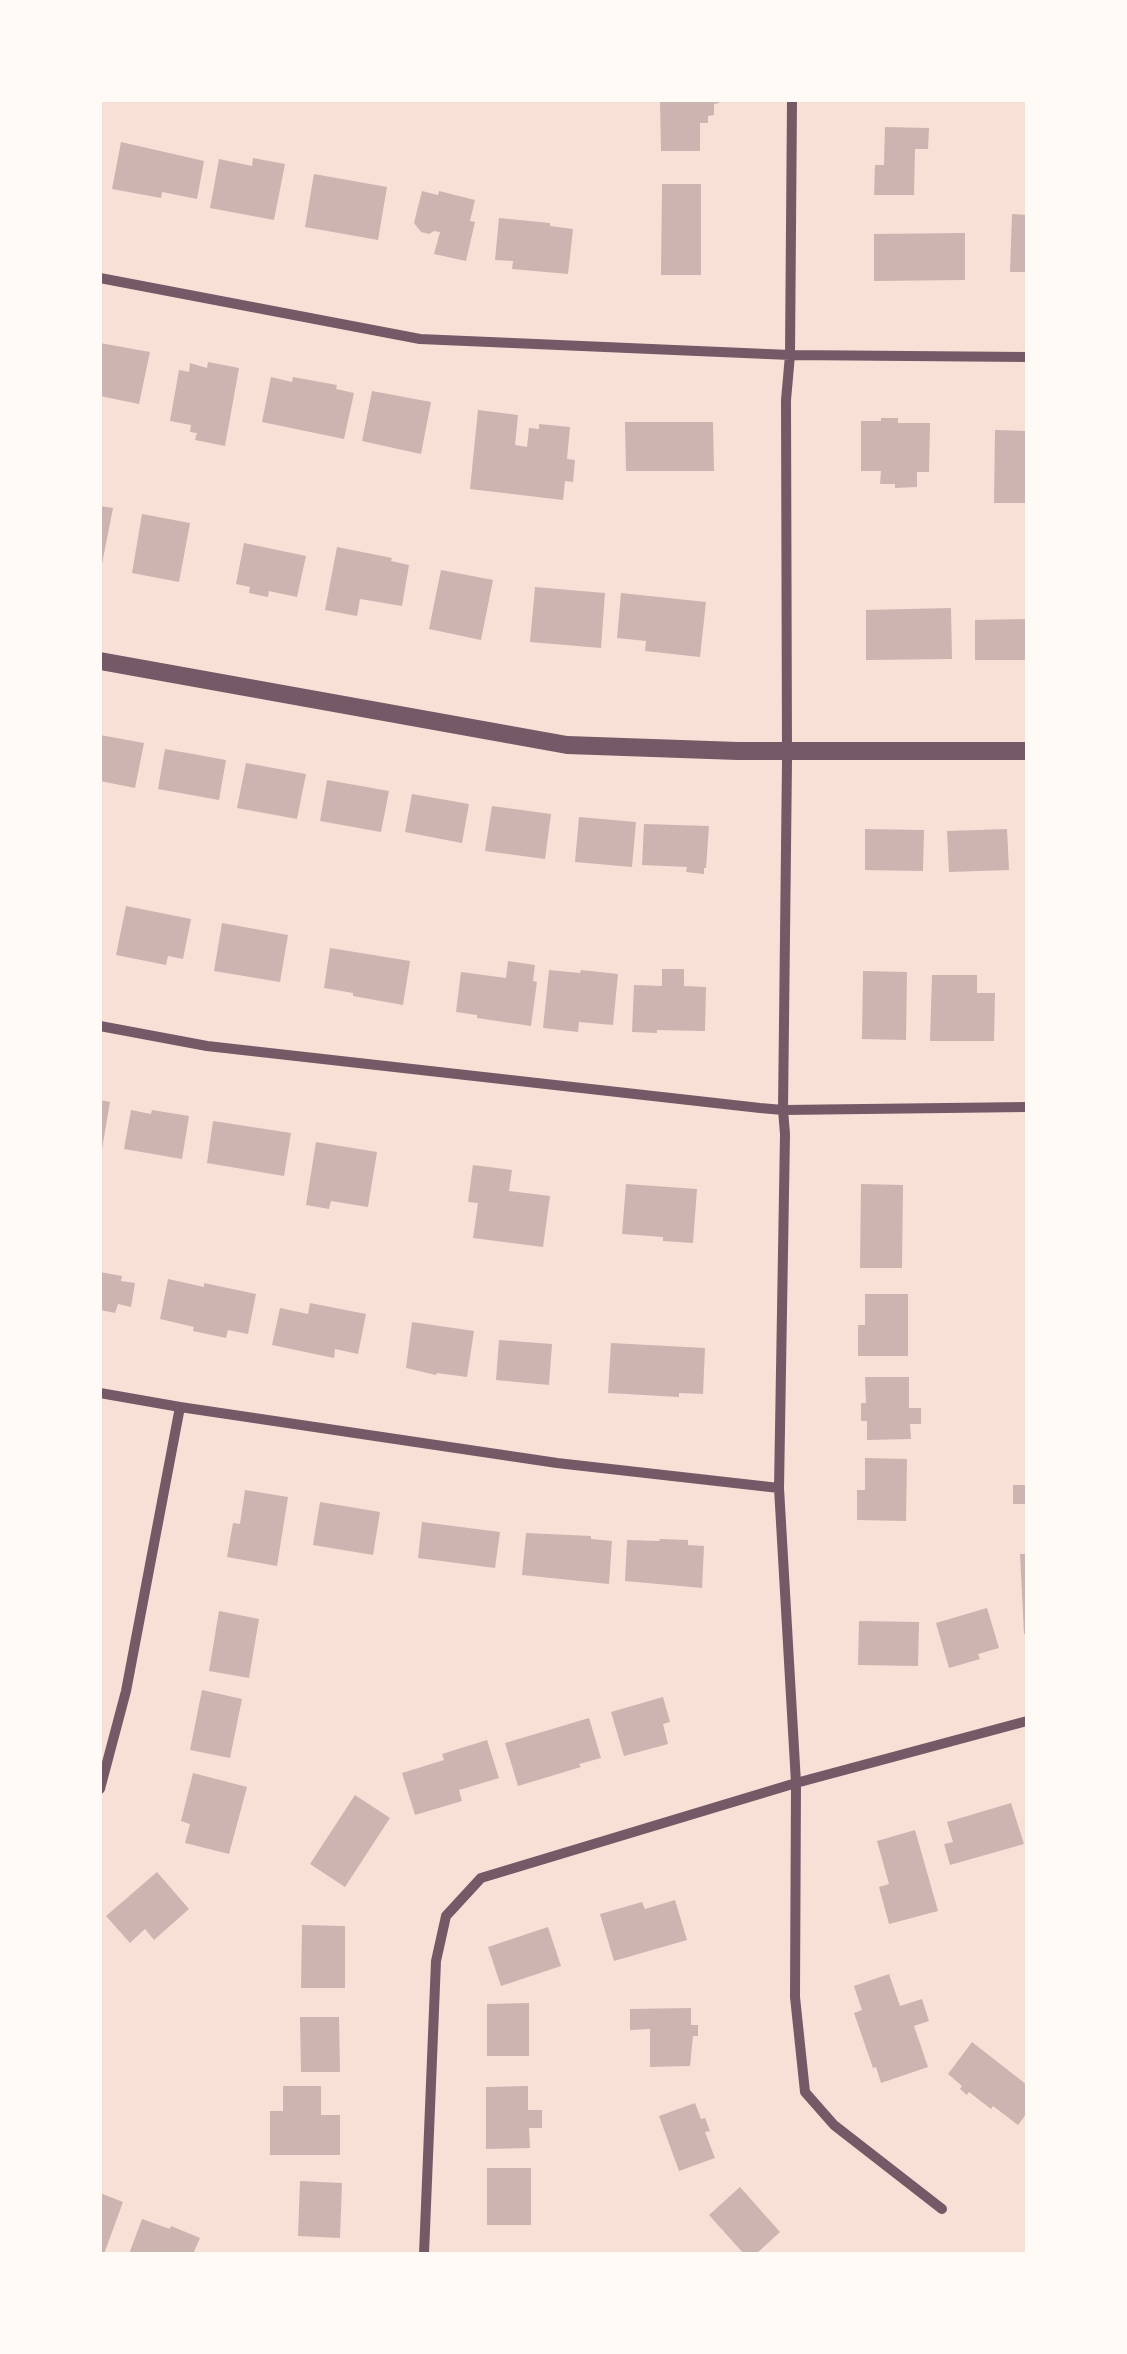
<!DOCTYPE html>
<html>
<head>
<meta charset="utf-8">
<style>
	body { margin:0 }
	#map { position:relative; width:1127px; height:2354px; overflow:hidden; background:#f7e1d7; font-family:"Public Sans",sans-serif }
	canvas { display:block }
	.frame { position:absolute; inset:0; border:102px solid #fffaf5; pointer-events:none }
</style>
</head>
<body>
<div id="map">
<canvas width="1127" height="2354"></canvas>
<div class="frame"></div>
</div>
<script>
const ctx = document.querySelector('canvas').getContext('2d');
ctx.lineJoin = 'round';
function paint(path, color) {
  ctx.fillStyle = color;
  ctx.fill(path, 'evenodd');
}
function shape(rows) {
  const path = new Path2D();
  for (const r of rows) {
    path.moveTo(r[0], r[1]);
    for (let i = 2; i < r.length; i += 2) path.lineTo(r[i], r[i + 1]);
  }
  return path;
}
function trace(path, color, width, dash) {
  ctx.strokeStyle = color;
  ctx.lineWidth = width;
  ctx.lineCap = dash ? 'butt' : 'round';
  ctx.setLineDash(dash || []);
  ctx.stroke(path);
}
paint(shape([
	[660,100,719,100,719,103,714,104,714,115,708,116,708,123,700,123,700,151,661,151],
	[885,127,929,128,928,149,915,149,914,195,874,195,875,165,884,165],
	[121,142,204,161,197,199,162,192,161,198,112,189],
	[253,158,285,164,274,220,210,208,219,159,252,166],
	[314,174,387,187,378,240,305,227],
	[662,184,701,184,701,275,661,275],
	[422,191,438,195,439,191,475,200,470,221,475,222,466,261,434,254,440,232,434,231,429,234,421,232,414,223],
	[1012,214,1027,215,1027,272,1010,272],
	[499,218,550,223,550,226,573,229,568,274,512,269,513,261,495,260],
	[965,233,965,280,874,281,874,234],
	[100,343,150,352,139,404,100,396],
	[208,362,239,368,225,446,195,440,197,433,190,432,191,425,170,421,179,370,189,372,190,363,207,368],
	[271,377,292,382,293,377,337,385,336,389,354,393,344,439,262,422],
	[372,391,431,402,421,454,362,441],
	[478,410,518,415,515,445,527,447,529,428,539,429,539,424,570,427,567,459,575,460,573,482,565,481,563,500,470,489],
	[881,418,898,418,898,423,930,423,929,472,917,472,917,487,895,488,895,484,880,484,881,471,861,471,861,421,881,421],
	[625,422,713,422,714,471,626,471],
	[995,430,1027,431,1027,503,994,503],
	[100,506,113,508,102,564,100,564],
	[142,514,190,523,179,582,132,573],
	[244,543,306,556,297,597,269,591,268,597,249,593,250,587,236,584],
	[337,547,392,558,391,561,409,565,402,606,360,599,357,616,325,610],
	[441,570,493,580,481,640,429,629],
	[535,587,605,593,601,648,530,642],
	[621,593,706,602,700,657,645,651,646,641,617,638],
	[951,608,952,659,866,660,866,610],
	[1027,619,1027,660,975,660,975,620],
	[100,735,144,743,135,788,100,781],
	[165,749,226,760,219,800,158,789],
	[246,763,306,774,297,819,237,808],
	[327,780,389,791,381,832,320,821],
	[412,794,469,804,462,843,405,832],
	[492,806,551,814,545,859,485,851],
	[579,817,636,822,632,867,575,862],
	[644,824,709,826,706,868,704,868,704,874,686,872,687,867,642,865],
	[865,829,924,830,923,871,865,870],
	[1007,829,1009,870,949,872,947,831],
	[126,906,191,919,183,959,168,956,166,965,116,955],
	[222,923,288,935,280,982,214,971],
	[330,948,410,961,403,1005,353,996,353,993,324,988],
	[508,961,535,965,533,981,537,982,531,1026,477,1018,477,1015,456,1012,461,972,506,978],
	[662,969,684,969,684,986,706,987,705,1031,657,1030,657,1033,632,1032,634,985,662,986],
	[549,970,580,973,581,970,618,974,613,1025,579,1022,578,1032,543,1028],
	[863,971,907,972,906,1040,862,1039],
	[932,975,977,975,977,993,995,993,994,1041,930,1041],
	[100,1100,110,1102,102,1149,100,1149],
	[131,1110,151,1114,152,1110,189,1116,182,1159,124,1149],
	[213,1121,291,1133,284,1176,207,1163],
	[316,1142,377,1152,368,1207,331,1201,329,1209,306,1205],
	[473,1165,512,1170,509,1191,550,1196,543,1247,473,1238,478,1203,468,1202],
	[626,1184,697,1189,693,1243,663,1241,663,1237,622,1234],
	[861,1184,903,1185,902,1268,860,1268],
	[100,1272,122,1276,121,1281,135,1283,131,1307,118,1304,115,1313,100,1310],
	[168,1279,204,1287,204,1283,256,1294,248,1334,228,1330,226,1338,193,1331,194,1327,160,1319],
	[865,1294,908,1294,908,1356,858,1356,858,1325,865,1325],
	[310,1303,366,1314,358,1354,335,1349,334,1358,272,1345,280,1308,308,1314],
	[412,1322,474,1331,467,1377,437,1373,436,1375,406,1368],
	[499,1340,552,1344,549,1385,496,1380],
	[611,1343,705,1348,703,1394,679,1393,679,1397,608,1393],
	[865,1377,909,1377,909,1408,921,1408,921,1424,910,1424,911,1439,867,1440,867,1421,861,1421,861,1403,866,1403],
	[865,1458,907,1459,906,1521,857,1520,857,1490,865,1490],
	[1013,1485,1027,1485,1027,1504,1013,1504],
	[245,1490,288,1497,277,1566,227,1557,233,1523,240,1524],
	[320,1502,380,1512,373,1555,313,1545],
	[422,1522,500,1532,495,1568,418,1558],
	[526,1533,591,1536,591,1539,612,1541,609,1584,522,1575],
	[660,1539,688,1540,688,1545,704,1546,702,1588,625,1581,627,1540,659,1541],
	[1020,1554,1027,1554,1027,1634,1024,1634],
	[987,1608,999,1648,978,1654,980,1659,949,1668,936,1623],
	[219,1611,259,1619,249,1678,209,1671],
	[859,1621,919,1622,918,1666,858,1665],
	[202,1690,242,1699,230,1758,190,1750],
	[663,1697,670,1722,663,1724,668,1744,624,1756,611,1712],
	[589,1718,601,1758,579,1764,581,1767,518,1786,505,1743],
	[487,1740,499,1778,459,1790,462,1801,415,1815,402,1773,444,1760,442,1754],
	[193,1773,247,1787,229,1854,185,1843,190,1824,181,1821],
	[355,1795,390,1818,345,1887,310,1864],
	[1011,1803,1024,1844,950,1865,944,1844,953,1842,947,1822],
	[915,1830,938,1911,889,1924,879,1887,889,1884,877,1841],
	[157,1872,189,1909,154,1940,145,1929,130,1943,106,1916],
	[675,1900,687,1940,614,1961,600,1914,642,1902,645,1909],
	[302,1925,345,1926,345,1988,301,1988],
	[548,1927,561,1966,501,1986,488,1947],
	[889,1974,900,2006,922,1999,929,2021,914,2026,928,2067,881,2083,876,2067,873,2068,854,2013,862,2010,854,1986],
	[529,2003,529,2056,487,2056,487,2004],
	[691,2008,691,2025,698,2025,698,2036,693,2036,690,2066,650,2067,650,2029,630,2030,630,2009],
	[300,2017,339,2017,340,2072,301,2072],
	[972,2042,1027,2085,1027,2113,1018,2125,993,2106,991,2109,969,2092,967,2095,960,2089,962,2086,948,2074],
	[283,2086,321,2086,321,2115,340,2115,340,2155,270,2155,270,2111,283,2111],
	[528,2086,528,2110,542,2110,542,2128,529,2128,530,2148,486,2149,486,2087],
	[695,2103,701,2119,705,2118,710,2131,705,2132,715,2158,679,2171,659,2116],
	[487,2168,531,2168,531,2225,487,2225],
	[300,2181,342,2183,340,2238,298,2236],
	[740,2187,780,2232,756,2254,744,2254,709,2215],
	[100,2193,123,2202,104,2254,100,2252],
	[142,2219,170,2229,171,2226,200,2238,193,2254,129,2254]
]), '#ccb4b1');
trace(shape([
	[792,100,790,355,786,400,787,761,783,1110,785,1134,779,1488,796,1783,795,1997,805,2092,834,2125,942,2209],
	[100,278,420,339,790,355,1027,357],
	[100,1026,207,1046,760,1108,783,1110,1027,1107],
	[100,1393,180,1407,557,1463,779,1488],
	[100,1789,126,1691,180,1407],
	[424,2254,436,1961,446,1916,481,1878,796,1783,1027,1721]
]), '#755966', 10);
trace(shape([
	[100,661,567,745,738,751,1027,751]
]), '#755966', 18);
</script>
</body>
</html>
